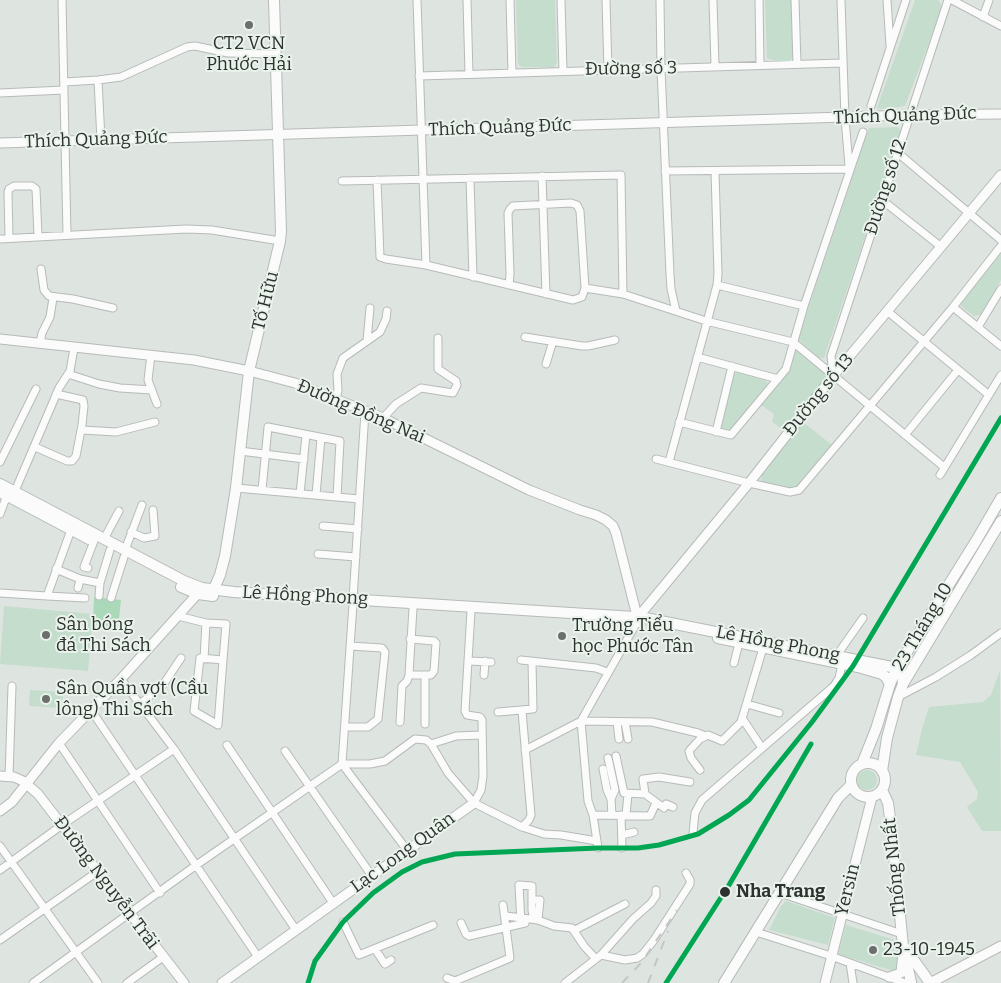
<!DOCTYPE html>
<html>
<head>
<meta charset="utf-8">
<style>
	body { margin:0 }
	canvas { display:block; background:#dee4e0 }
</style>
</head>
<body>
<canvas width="1001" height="983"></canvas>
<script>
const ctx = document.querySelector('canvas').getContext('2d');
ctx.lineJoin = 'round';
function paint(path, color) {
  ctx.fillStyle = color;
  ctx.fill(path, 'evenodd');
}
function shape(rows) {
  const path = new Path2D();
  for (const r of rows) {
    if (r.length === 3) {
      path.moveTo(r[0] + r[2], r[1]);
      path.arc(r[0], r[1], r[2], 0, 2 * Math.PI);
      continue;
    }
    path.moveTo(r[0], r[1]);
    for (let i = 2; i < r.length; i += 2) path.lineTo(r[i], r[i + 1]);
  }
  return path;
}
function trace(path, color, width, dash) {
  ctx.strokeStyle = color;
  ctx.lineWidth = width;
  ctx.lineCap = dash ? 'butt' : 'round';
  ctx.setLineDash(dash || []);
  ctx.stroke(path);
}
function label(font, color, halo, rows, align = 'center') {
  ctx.font = font + ' Bitter,serif';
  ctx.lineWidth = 4;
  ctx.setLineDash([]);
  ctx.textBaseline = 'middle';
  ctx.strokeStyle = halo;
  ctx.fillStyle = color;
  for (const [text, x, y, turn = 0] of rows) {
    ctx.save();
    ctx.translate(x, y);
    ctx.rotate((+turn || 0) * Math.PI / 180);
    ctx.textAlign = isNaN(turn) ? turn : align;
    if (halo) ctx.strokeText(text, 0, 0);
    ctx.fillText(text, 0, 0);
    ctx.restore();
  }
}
paint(shape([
	[516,0,555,0,557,63,554,67,522,67,518,64],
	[765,0,792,0,793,57,790,61,774,61,767,58],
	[915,0,937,0,940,2,942,8,905,106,882,109,877,108],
	[897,127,901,130,824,358,818,358,798,339,869,128],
	[1001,253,1001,280,982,314,974,316,961,306,961,301],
	[797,351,824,372,828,378,785,431,772,422,774,414,761,405,786,372,793,352],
	[738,371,764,380,768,383,730,431,721,429,720,426,732,376],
	[800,420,832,445,799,485,791,490,761,481,762,471],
	[4,606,93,614,88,671,0,664],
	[1000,670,1001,831,982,831,967,807,977,799,978,792,960,762,916,755,922,729,929,707,983,702,991,695],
	[30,690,63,692,62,708,29,706],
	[867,780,10],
	[786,901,835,918,828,945,769,930,781,906],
	[846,925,895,940,900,973,838,954]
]), '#c5ddcc');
paint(shape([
	[94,597,121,600,118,627,93,625]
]), '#aad8b8');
const minor = shape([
	[62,0,67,235],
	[417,0,426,265],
	[467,0,469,74],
	[510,0,512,73],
	[561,0,563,71],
	[606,0,608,70],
	[660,0,661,69,670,274,671,289,676,311],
	[713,0,715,66],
	[759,0,760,65],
	[795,0,797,64],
	[841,0,845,118,849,166],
	[887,0,890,45],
	[952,0,1001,26],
	[983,17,989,0],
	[419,76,842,63],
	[98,80,101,140],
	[64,82,98,80,121,77,187,47,195,46,228,53,275,54],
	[0,93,64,90],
	[871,106,906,0],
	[898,153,1001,240],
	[665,171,850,169],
	[542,176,546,294],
	[470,178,473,277],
	[377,180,380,257,386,259,426,265,573,300,582,297,585,288,580,211,577,205,571,203,513,206,510,209,508,213,510,274,509,285],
	[342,181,621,175,623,294],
	[882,200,940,246],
	[9,238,8,192,9,189,14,186,32,186,36,189,38,236],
	[0,239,186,229,212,230,280,241],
	[41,269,44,290,49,296,73,299,113,308],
	[717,285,804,306],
	[585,288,623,294,706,321,793,342,944,467],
	[953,307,1001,346],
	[887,311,989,395],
	[978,327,1001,289],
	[525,337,582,346,588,346,615,340],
	[367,341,370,308],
	[40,343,42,333,50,317,53,298],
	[151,355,148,380,157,404],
	[697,357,778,379],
	[546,364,553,341],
	[68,374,99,384,120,388,152,390],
	[833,376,831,356,948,0],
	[336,399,338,390,337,374,343,358,380,332,386,319,387,311],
	[383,418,396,404,421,388,453,393,457,385,456,381,438,369,438,338],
	[679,422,731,435,786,369,804,306,863,132],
	[82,430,116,432,155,422],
	[716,432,732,366],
	[905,435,958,370],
	[35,447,67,461,72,461,76,456,82,425,84,406,83,400,56,394],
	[240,451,304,459],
	[656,459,749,483,790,492,799,490,953,307,1001,246],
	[0,462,36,389],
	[669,462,717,285,718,274,715,171],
	[940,475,1001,375],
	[236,488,359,499],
	[262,490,268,427,340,441,337,497],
	[15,491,59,388,70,371,74,348],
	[300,494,306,435],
	[316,495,321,438],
	[0,514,7,495],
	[323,526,358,529],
	[131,532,144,538,155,536,153,510],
	[104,539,119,511],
	[125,550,142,505],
	[318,554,356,557],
	[88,568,84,567,94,541],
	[56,569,80,579,100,583],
	[78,588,80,579],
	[0,593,47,596,71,530],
	[47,596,85,598],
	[99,596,100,583,110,550],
	[111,598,124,557],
	[353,599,365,412],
	[353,604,342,764,407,850],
	[471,611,465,711,467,715,480,717,482,720,483,776,481,790,474,803],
	[178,616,206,623,226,624,223,660,218,725,194,711,200,658,223,660],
	[410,639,434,641,436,643,434,671,431,675,425,675,425,724],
	[837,655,863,618],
	[204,659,206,623],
	[521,660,596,668,607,672],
	[468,661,491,662],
	[734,663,739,643],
	[409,675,425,675],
	[484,675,485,661],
	[121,679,174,749,296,930],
	[898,697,936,677,971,655,1001,633],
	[140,704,163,685,181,658],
	[747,704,779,713],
	[91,710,258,957],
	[498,712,533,709,532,662],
	[742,718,762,748],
	[400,722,402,686,407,681,409,675,413,608],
	[617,722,619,739],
	[625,722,628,739],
	[345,727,368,727,378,719,385,652,382,648,350,646],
	[59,743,160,893],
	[431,744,456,736,482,735],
	[227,745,333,903],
	[525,750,581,721,652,722,698,733,705,736],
	[285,751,372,876],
	[616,756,624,793,645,794],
	[608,758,615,790,611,799,612,815],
	[603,769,607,790,611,799],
	[700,770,691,758,689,751,700,739,708,735,722,741,741,722,763,648],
	[9,777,12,686],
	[673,807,666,804,664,808,645,794,643,779,659,777,690,782],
	[593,815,650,816,656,803],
	[621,815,622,848],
	[626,815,628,794],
	[522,827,529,820,531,815,522,711],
	[693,833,695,813,702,800,834,686,839,678,843,660],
	[622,835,634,832],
	[0,846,98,983],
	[598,848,593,815,588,801,581,721,637,622],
	[0,870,62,825,174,749],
	[780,893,902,934],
	[532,900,540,900,538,920],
	[506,916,538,920,554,926,572,928,584,946,596,959],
	[343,922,359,955,433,925],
	[461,923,466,934,469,936,525,923],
	[521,924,519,885,532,886,532,910,533,915,538,920],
	[575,930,625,904],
	[756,932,831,956,905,983],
	[0,940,97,872],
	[375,949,385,964,391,960],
	[601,955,625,960,637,958,643,954,654,940,690,884,690,880,686,873],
	[850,963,853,983],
	[447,978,455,981,510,958,503,905],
	[33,983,195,866,342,764,370,764,385,761,415,739,426,740,431,744,448,773,474,803,522,827,544,834,561,835,597,841],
	[127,983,163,957],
	[565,983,601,955,633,919,651,903,656,896,656,890]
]);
const tertiary = shape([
	[0,143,910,115,1001,114],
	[0,339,194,360,249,371,295,383,383,418,529,490,580,510,596,515,606,520,613,526,616,533,637,616],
	[639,616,749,483,833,376,1001,175],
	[0,776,14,777,23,781,38,794,184,983],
	[0,811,12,802,59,743,121,679,201,590],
	[889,977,901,973,903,953],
	[222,983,474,803],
	[825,983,872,797],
	[930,983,1001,946]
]);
const secondary = shape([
	[0,484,184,581,202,588,234,592,635,617,637,616,640,618,639,622],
	[0,492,89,539],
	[181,587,198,594,213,596],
	[212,593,220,575,225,556,236,488,249,371,280,241,281,231,274,0],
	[640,617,897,668,902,673,903,684],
	[718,638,858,667,882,674,886,677,890,684]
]);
const primary = shape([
	[868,780,17],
	[862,764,876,729,890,684,897,668,976,541,1001,498],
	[882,771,887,738,898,697,903,684,1001,521],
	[882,790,888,803,891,825,903,946,911,982],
	[905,948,928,980],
	[724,983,838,798,851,785]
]);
trace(minor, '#b7bbb8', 9);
trace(tertiary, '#b7bbb8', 11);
trace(secondary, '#b7bbb8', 12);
trace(primary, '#b7bbb8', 12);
trace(minor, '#fafbfa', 7);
trace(tertiary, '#fafbfa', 9);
trace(secondary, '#fafbfa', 10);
trace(primary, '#fafbfa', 10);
trace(shape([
	[837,688,857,660],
	[622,983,641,963,677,910],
	[648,983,668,931]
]), '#c5c6c6', 2, [9, 9]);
trace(shape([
	[308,983,315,961,343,922,373,893,402,872,422,862,455,854,598,848,638,848,659,845,698,834,729,815,749,800,812,722,853,666,1001,418],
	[666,983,729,885,811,744]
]), '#00a651', 5);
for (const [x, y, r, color] of [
	[249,25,5,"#6c706d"],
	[46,635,5,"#6c706d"],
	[562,636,5,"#6c706d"],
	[46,699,5,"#6c706d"],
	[725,892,6,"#2e322f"],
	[873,950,5,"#6c706d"]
]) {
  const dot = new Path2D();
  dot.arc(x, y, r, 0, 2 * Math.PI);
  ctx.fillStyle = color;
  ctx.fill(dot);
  trace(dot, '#e9f3ec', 2);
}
label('18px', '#2e322f', '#e9f3ec', [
	["CT2 VCN",249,44,"center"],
	["Phước Hải",249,65,"center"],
	["Sân bóng",56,625],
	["đá Thi Sách",56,646],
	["Trường Tiểu",572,626],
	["học Phước Tân",572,647],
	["Sân Quần vợt (Cầu",56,689],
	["lông) Thi Sách",56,710],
	["23-10-1945",883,950]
], 'left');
label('18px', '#2e322f', '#e9f3ec', [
	["Đường số 3",631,69,-1],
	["Thích Quảng Đức",905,116,-2],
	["Thích Quảng Đức",500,128,-2],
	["Thích Quảng Đức",96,140,-2],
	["Đường số 12",886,187,-72],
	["Tố Hữu",266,301,-76],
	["Đường số 13",819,395,-51],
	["Đường Đồng Nai",361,412,23],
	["Lê Hồng Phong",305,596,3],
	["23 Tháng 10",923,627,-59],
	["Lê Hồng Phong",778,644,11],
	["Lạc Long Quân",403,853,-36],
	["Thống Nhất",895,867,-96],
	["Đường Nguyễn Trãi",106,883,53],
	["Yersin",848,890,-76]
]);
label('bold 18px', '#2e322f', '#e9f3ec', [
	["Nha Trang",736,892]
], 'left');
</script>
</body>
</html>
